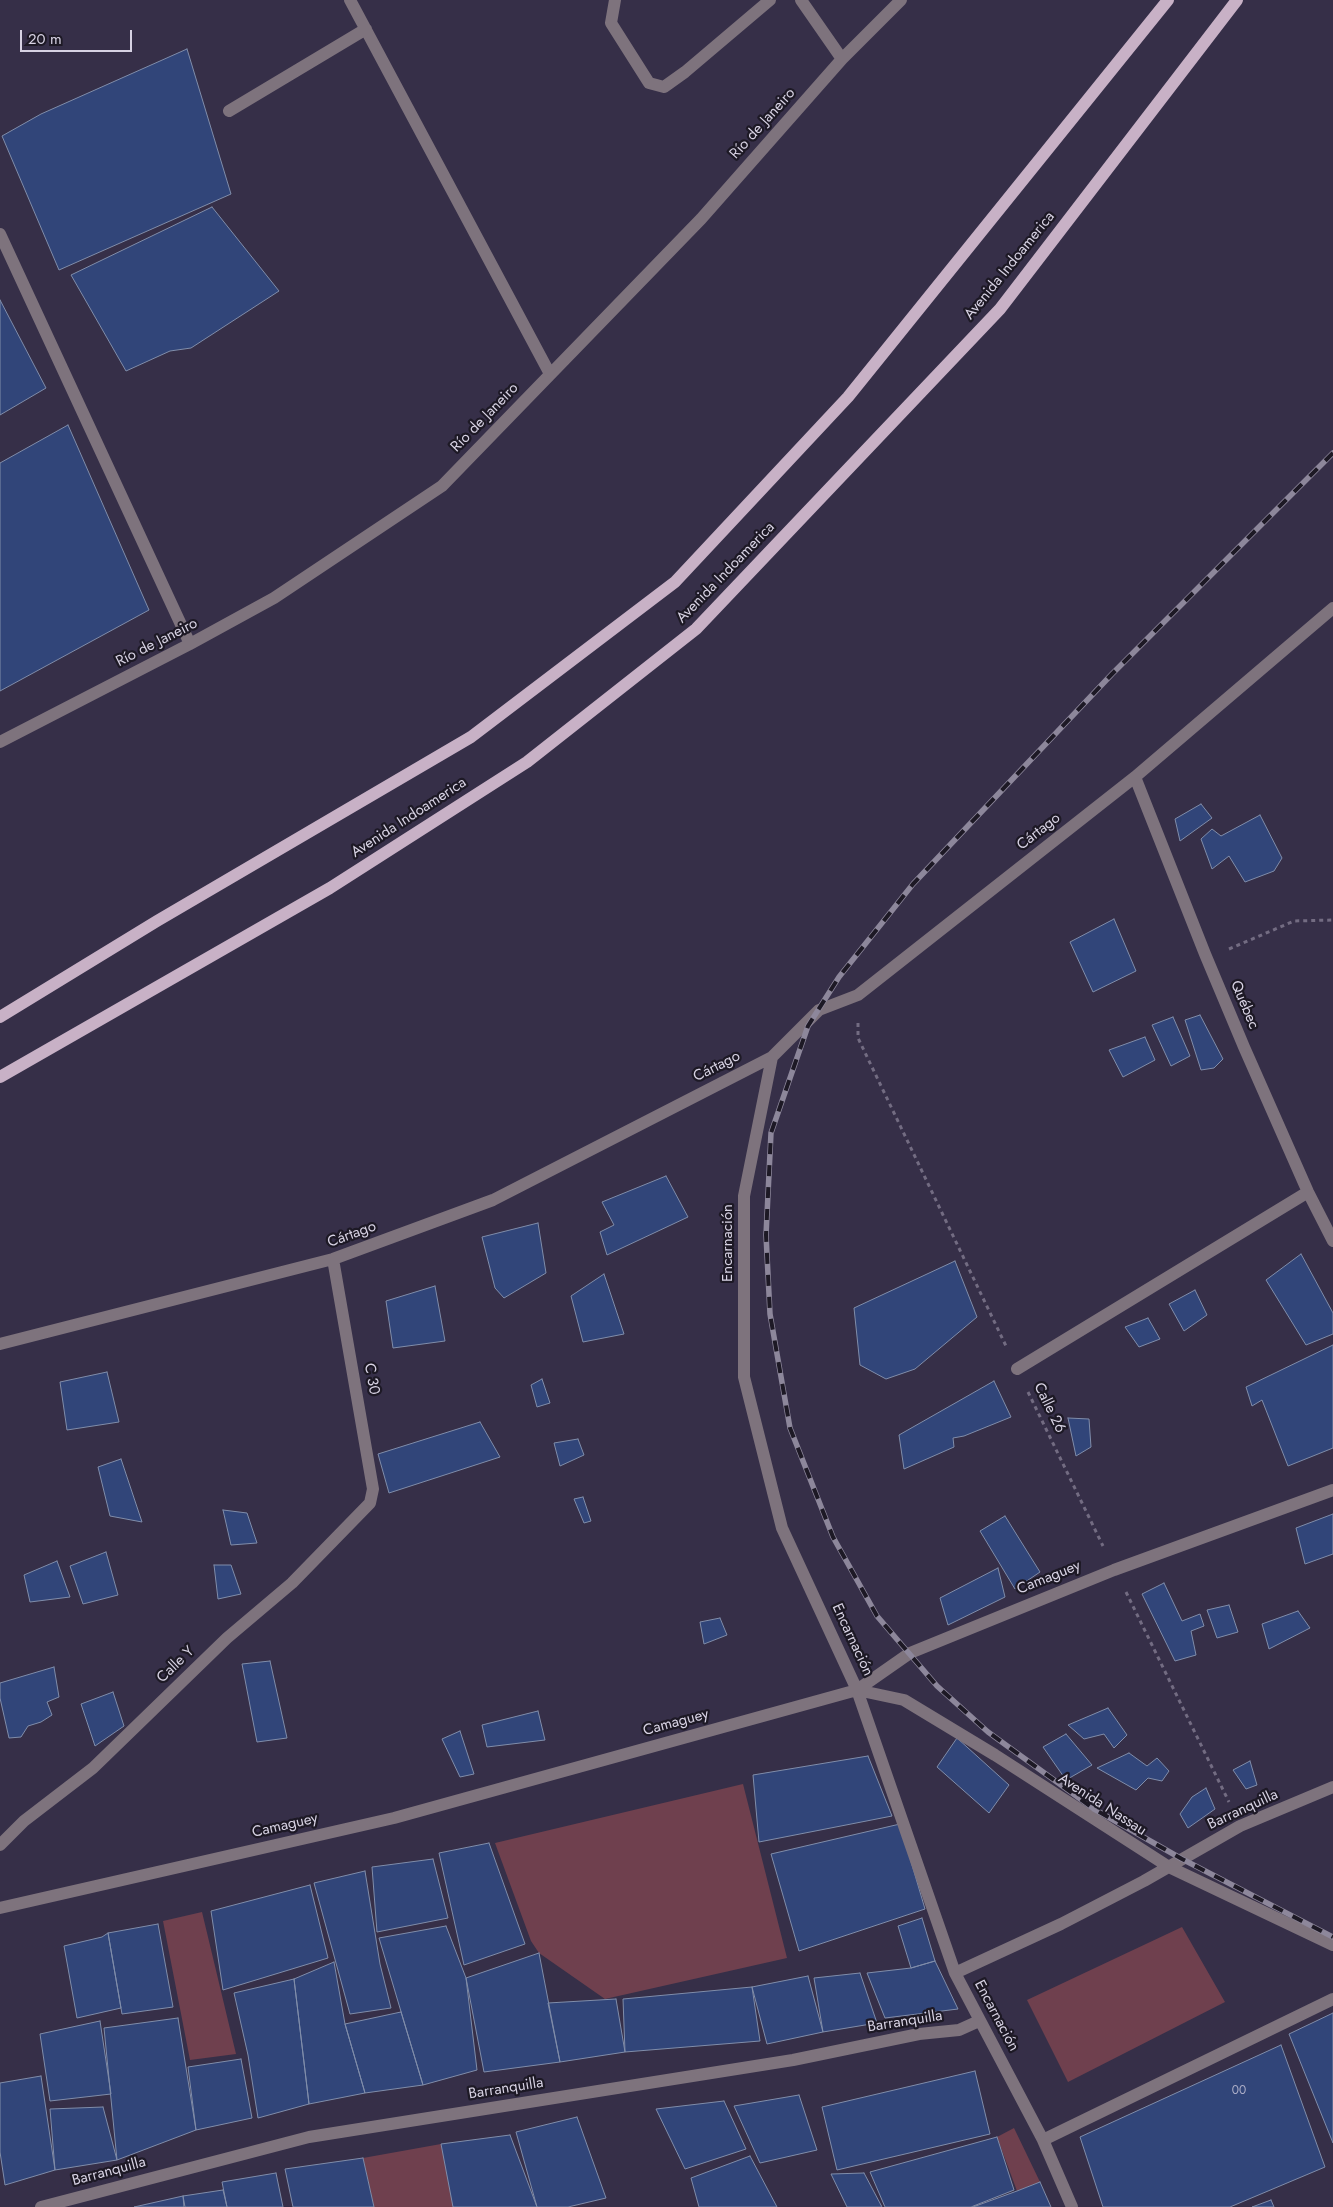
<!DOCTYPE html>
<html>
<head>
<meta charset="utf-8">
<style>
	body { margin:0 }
	#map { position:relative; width:1333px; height:2207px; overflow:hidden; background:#362f48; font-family:Jost,sans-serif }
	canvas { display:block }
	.scale { position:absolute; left:20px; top:30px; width:112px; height:22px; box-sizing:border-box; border:2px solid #d7d2e3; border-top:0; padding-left:6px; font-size:15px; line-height:18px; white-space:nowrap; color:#d7d2e3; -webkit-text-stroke:4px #1d1925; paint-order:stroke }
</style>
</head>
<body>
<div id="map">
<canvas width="1333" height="2207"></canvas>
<div class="scale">20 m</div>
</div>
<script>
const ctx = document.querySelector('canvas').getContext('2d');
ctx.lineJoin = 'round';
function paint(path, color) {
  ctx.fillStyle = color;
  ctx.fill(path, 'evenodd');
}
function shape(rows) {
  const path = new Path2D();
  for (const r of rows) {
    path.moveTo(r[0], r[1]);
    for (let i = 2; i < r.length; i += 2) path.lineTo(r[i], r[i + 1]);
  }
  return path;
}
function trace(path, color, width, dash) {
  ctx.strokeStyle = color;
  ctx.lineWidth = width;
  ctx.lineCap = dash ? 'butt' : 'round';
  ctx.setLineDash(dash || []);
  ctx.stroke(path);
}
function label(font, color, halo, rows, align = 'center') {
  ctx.font = font + ' Jost,sans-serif';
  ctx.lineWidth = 4.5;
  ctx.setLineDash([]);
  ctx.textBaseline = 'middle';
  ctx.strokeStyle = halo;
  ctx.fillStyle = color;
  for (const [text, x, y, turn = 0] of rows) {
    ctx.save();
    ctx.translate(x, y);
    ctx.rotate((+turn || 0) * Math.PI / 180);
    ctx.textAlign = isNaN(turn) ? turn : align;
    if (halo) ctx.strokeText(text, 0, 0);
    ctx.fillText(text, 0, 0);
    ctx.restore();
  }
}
paint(shape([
	[743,1784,787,1958,605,1999,539,1953,531,1941,495,1843],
	[202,1912,236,2054,190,2060,163,1921],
	[1182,1927,1225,2002,1068,2082,1027,2000],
	[1014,2128,1040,2182,1017,2191,997,2137],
	[441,2144,457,2207,374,2207,363,2158]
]), '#6f404e');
const building = shape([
	[187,49,231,194,59,270,2,136,41,114,187,49],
	[212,207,279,291,191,348,170,351,126,371,71,275,212,207],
	[0,300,46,388,0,415,0,300],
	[68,425,149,610,0,691,0,463,68,425],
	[1201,804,1212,818,1180,841,1175,819,1201,804],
	[1260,815,1282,858,1274,871,1245,882,1229,856,1212,869,1201,839,1212,829,1221,836,1260,815],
	[1114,919,1136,971,1093,992,1070,942,1114,919],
	[1200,1015,1223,1059,1214,1068,1201,1070,1185,1020,1200,1015],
	[1173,1017,1190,1056,1171,1066,1152,1025,1173,1017],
	[1145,1037,1155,1060,1123,1077,1109,1050,1145,1037],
	[666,1176,688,1217,607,1255,600,1232,614,1225,602,1202,666,1176],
	[538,1223,546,1273,504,1298,495,1288,482,1237,538,1223],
	[1301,1254,1333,1313,1333,1334,1306,1345,1266,1280,1301,1254],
	[955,1261,977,1317,915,1369,886,1379,860,1365,854,1308,955,1261],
	[604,1274,624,1334,583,1342,571,1296,604,1274],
	[435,1286,445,1341,393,1348,386,1301,435,1286],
	[1195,1290,1207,1315,1184,1331,1169,1304,1195,1290],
	[1148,1318,1160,1339,1139,1347,1125,1327,1148,1318],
	[1333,1345,1333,1448,1288,1466,1262,1400,1252,1406,1246,1387,1333,1345],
	[107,1372,119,1422,67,1430,60,1382,107,1372],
	[542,1379,550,1403,537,1407,531,1385,542,1379],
	[994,1381,1011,1417,964,1436,953,1438,954,1447,904,1469,899,1435,994,1381],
	[1068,1418,1089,1419,1091,1447,1076,1456,1068,1418],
	[480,1422,500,1457,389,1493,378,1454,480,1422],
	[578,1439,584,1455,560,1466,554,1443,578,1439],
	[121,1459,142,1522,110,1516,98,1467,121,1459],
	[583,1497,591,1521,584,1523,574,1499,583,1497],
	[223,1510,247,1513,257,1543,231,1545,223,1510],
	[1333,1514,1333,1554,1305,1564,1296,1528,1333,1514],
	[1005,1516,1040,1572,1015,1589,980,1531,1005,1516],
	[106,1552,118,1595,83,1604,70,1566,106,1552],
	[57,1561,70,1597,30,1602,24,1575,57,1561],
	[214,1565,231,1565,241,1594,218,1599,214,1565],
	[998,1568,1005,1597,948,1625,940,1598,998,1568],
	[1164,1583,1182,1621,1200,1614,1204,1626,1191,1631,1196,1655,1175,1661,1142,1594,1164,1583],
	[1229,1605,1238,1632,1217,1638,1207,1610,1229,1605],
	[1298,1611,1310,1628,1269,1649,1262,1624,1298,1611],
	[720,1618,727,1635,704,1644,700,1622,720,1618],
	[270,1661,287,1738,257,1742,242,1664,270,1661],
	[54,1667,59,1697,47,1702,52,1715,41,1722,28,1726,21,1737,9,1738,0,1698,0,1683,54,1667],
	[113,1692,124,1726,95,1746,81,1704,113,1692],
	[1108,1708,1127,1735,1114,1748,1104,1734,1084,1739,1068,1725,1108,1708],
	[538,1711,545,1740,487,1747,482,1725,538,1711],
	[460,1731,474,1774,460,1777,442,1739,460,1731],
	[1066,1734,1092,1765,1066,1780,1043,1747,1066,1734],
	[957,1738,1009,1785,989,1813,937,1767,957,1738],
	[1129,1753,1147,1766,1157,1758,1169,1771,1162,1781,1148,1778,1136,1790,1097,1768,1129,1753],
	[868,1756,892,1816,759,1842,753,1775,868,1756],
	[1250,1761,1257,1785,1246,1789,1233,1770,1250,1761],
	[1206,1788,1215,1809,1188,1828,1180,1814,1192,1797,1206,1788],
	[900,1824,925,1909,799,1951,771,1854,900,1824],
	[489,1843,525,1944,464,1965,439,1853,489,1843],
	[433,1859,448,1918,377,1932,372,1867,433,1859],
	[365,1871,380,1964,391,2008,350,2014,314,1883,365,1871],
	[310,1885,328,1958,223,1990,211,1911,310,1885],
	[922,1918,935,1961,911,1968,898,1926,922,1918],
	[158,1924,173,2007,122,2014,108,1933,158,1924],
	[446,1926,466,1978,477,2070,423,2085,379,1938,446,1926],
	[108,1933,121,2008,77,2018,64,1946,102,1937,108,1933],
	[539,1953,560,2062,484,2072,466,1978,539,1953],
	[935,1961,958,2009,885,2018,867,1973,911,1968,935,1961],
	[334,1962,345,2024,365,2093,309,2104,294,1979,334,1962],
	[860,1973,877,2023,823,2032,814,1978,860,1973],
	[808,1976,823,2032,767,2044,752,1987,808,1976],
	[294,1979,309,2104,258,2118,248,2055,234,1993,294,1979],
	[752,1987,760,2041,625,2052,623,1999,752,1987],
	[616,1999,625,2052,560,2062,548,2003,616,1999],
	[401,2012,423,2085,365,2093,345,2024,401,2012],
	[1333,2013,1333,2143,1289,2034,1333,2013],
	[178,2018,196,2130,117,2160,104,2028,178,2018],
	[100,2021,111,2094,50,2101,40,2034,100,2021],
	[1281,2045,1325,2167,1230,2207,1103,2207,1080,2137,1281,2045],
	[241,2059,252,2118,196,2130,188,2067,241,2059],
	[975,2071,990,2134,837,2170,822,2107,975,2071],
	[41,2076,55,2170,5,2185,0,2152,0,2083,41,2076],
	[799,2095,817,2150,760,2163,734,2106,799,2095],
	[724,2101,746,2149,685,2169,656,2109,724,2101],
	[103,2107,117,2160,55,2170,50,2109,103,2107],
	[577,2117,606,2198,568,2207,537,2207,516,2132,577,2117],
	[510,2135,537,2207,453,2207,441,2144,510,2135],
	[997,2137,1014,2190,971,2207,885,2207,870,2172,997,2137],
	[750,2156,777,2207,699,2207,691,2178,750,2156],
	[363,2158,374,2207,293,2207,285,2169,363,2158],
	[276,2173,283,2207,227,2207,222,2182,276,2173],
	[864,2173,882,2207,847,2207,831,2174,864,2173],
	[1040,2182,1051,2207,973,2207,1017,2191,1040,2182],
	[223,2190,227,2207,185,2207,183,2196,223,2190],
	[183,2196,184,2207,134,2207,183,2196],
	[1271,2200,1274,2207,1252,2207,1271,2200]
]);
paint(building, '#314579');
trace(building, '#808daa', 1);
trace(shape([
	[1229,949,1294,921,1333,920],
	[858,1023,858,1038,1006,1346],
	[1028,1392,1103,1546],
	[1126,1592,1229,1802]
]), '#736c82', 3, [4, 4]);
trace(shape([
	[350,0,550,374],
	[615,0,611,23,649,83,664,87,685,72,770,0],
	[801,0,842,59],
	[229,111,366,29],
	[0,234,190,644],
	[0,742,190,644,274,598,442,486,701,219,842,59,901,0],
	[1135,777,1205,954,1244,1047,1308,1192,1333,1241],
	[772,1057,744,1196,744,1377,782,1528,857,1690,955,1973,1043,2140,1072,2207],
	[0,1344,333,1259,493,1200,772,1057,819,1010,858,995,1135,777,1333,608],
	[1017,1369,1308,1192],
	[857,1690,904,1700,995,1755,1169,1867,1333,1945],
	[0,1845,24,1821,93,1768,227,1638,292,1583,370,1503,373,1489,333,1259],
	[0,1908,394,1818,857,1690,910,1653,1114,1570,1333,1490],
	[955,1973,1061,1924,1144,1881,1240,1826,1333,1787],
	[1043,2140,1333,1999],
	[41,2207,309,2137,793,2060,919,2034,959,2030,979,2021]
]), '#7e737d', 12);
trace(shape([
	[0,1017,157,921,471,737,675,582,848,397,1168,0],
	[0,1077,330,888,527,762,696,629,1000,309,1237,0]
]), '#c8b1c6', 12);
const rail = shape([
	[1333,453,1112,674,913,884,839,977,808,1026,771,1133,766,1235,770,1314,790,1428,833,1537,877,1616,937,1686,988,1732,1094,1809,1182,1859,1333,1937]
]);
trace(rail, '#8d879b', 5.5);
trace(rail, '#1d1925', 4, [11]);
label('12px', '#aeafc8', null, [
	["00",1239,2091]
]);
label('15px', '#d7d2e3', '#1d1925', [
	["Río de Janeiro",763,124,-48],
	["Avenida Indoamerica",1010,266,-51],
	["Río de Janeiro",485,418,-46],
	["Avenida Indoamerica",726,573,-46],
	["Río de Janeiro",157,643,-27],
	["Avenida Indoamerica",409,818,-33],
	["Cártago",1039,832,-38],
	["Québec",1244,1005,67],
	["Cártago",717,1067,-27],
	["Cártago",352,1235,-20],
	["Encarnación",728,1243,-90],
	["C 30",371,1379,80],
	["Calle 26",1049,1408,64],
	["Camaguey",1049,1578,-22],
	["Encarnación",852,1640,65],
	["Calle Y",176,1665,-44],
	["Camaguey",676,1723,-15],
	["Avenida Nassau",1102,1805,33],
	["Barranquilla",1243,1810,-25],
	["Camaguey",285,1826,-13],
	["Encarnación",996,2016,62],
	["Barranquilla",905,2022,-9],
	["Barranquilla",506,2089,-9],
	["Barranquilla",109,2172,-15]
]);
</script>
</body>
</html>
